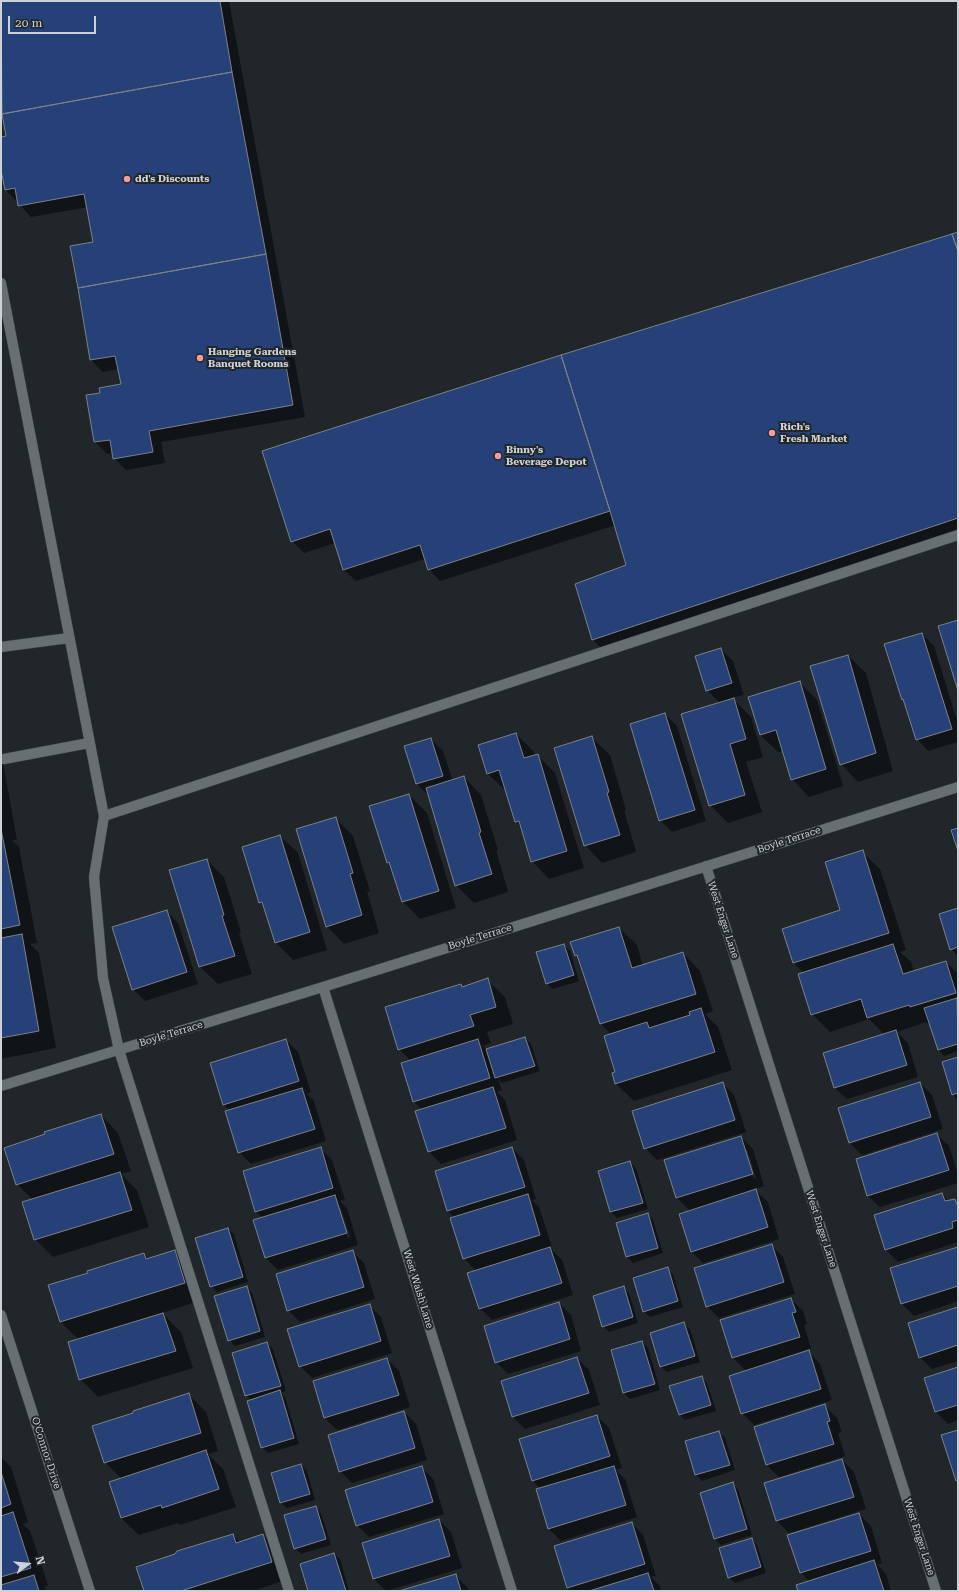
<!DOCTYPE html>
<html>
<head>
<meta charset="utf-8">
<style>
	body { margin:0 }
	#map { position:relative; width:959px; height:1592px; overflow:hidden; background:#20262a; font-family:"Roboto Serif",serif }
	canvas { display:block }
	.frame { position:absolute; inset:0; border:2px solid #ced2d5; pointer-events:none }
	.north { position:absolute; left:8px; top:1544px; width:40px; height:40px; -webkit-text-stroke:3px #20262a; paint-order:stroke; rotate:74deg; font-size:11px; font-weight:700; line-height:16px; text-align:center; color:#ced2d5 }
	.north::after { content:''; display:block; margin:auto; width:14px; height:18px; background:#ced2d5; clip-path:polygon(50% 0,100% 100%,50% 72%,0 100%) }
	.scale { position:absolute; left:8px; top:16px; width:88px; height:18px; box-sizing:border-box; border:2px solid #ced2d5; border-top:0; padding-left:5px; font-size:12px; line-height:14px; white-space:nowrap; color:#ced2d5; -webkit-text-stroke:3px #20262a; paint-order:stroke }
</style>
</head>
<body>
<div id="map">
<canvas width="959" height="1592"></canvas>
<div class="frame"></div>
<div class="north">N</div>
<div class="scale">20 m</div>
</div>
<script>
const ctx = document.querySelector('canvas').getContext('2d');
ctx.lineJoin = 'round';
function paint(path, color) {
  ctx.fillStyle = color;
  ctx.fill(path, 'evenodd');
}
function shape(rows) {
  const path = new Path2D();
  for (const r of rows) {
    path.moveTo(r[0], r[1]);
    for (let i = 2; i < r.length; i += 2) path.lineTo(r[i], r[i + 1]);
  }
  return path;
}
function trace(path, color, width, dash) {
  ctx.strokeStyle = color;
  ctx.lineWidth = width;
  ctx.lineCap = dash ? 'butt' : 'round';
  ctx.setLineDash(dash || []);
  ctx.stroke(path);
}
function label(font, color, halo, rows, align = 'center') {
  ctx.font = font + ' "Roboto Serif",serif';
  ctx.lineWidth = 4;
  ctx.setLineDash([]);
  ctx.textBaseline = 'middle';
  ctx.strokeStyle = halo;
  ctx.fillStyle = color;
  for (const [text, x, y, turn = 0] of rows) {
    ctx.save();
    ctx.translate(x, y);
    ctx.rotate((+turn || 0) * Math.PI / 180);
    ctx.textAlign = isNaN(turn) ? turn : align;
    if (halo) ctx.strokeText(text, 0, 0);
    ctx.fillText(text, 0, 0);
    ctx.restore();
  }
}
paint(shape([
	[1,1,229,1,305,417,161,442,165,463,126,470,114,458,113,453,107,454,95,442,101,394,122,384,119,369,103,372,91,360,71,247,94,243,88,207,31,217,6,190,1,165,1,138,7,137,1,102],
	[958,233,958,534,605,652,593,640,577,585,627,566,616,525,440,581,429,569,425,559,356,581,344,570,335,543,304,553,292,541],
	[922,634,934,646,958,724,958,742,928,751,917,739,905,702,903,699],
	[721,649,733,661,744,695,732,698,751,717,763,757,746,762,762,812,728,823,710,805,720,703,707,690],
	[848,656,866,673,893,771,858,782,841,764],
	[799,682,817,700,843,786,809,797,792,779,783,751,778,752,760,735,749,698],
	[665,714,677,726,706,821,672,832,660,820],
	[516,734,534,752,535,756,538,756,555,773,584,868,549,879,532,861,522,827,516,821,506,791,488,774,479,746],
	[592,738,610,755,626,810,624,810,636,852,602,863,585,845],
	[431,739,443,751,453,781,464,777,481,795,498,850,496,850,508,892,474,903,456,885,429,796,417,784,405,747],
	[1,752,17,840,12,840,19,847,37,943,30,944,39,953,56,1048,1,1059],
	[409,795,427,813,456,908,420,919,403,902,392,867,387,862],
	[335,818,353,836,370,891,367,892,379,933,344,944,327,926],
	[280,836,298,853,327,950,293,960,276,943,265,907,260,902],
	[862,852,880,869,906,950,900,952,911,962,914,972,946,962,958,974,958,1051,944,1056,939,1050,930,1024,928,1024,926,1022,897,1032,908,1043,918,1077,847,1099,835,1088,885,1035,869,1019,830,1032,812,1014,804,973,794,963,783,929,841,911],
	[207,860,224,877,241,932,239,933,252,974,218,984,200,967,170,871],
	[958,909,958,954,957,955,951,949],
	[166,911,178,923,198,984,145,1001,133,989],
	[619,928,637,945,643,966,683,953,700,971,713,1011,705,1014,718,1027,732,1070,634,1101,616,1084,612,1035,601,1024,580,960,576,955],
	[564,945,570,951,579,981,553,989,547,984,538,953],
	[487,980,505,997,513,1024,487,1032,491,1043,483,1046,487,1050,525,1038,531,1044,540,1071,502,1083,498,1080,502,1090,497,1092,505,1100,517,1140,441,1164,429,1152,417,1112,422,1110,414,1102,402,1064,411,1061,399,1049,461,985,463,987],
	[286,1040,298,1052,311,1092,307,1094,314,1101,326,1141,251,1164,239,1152,230,1111,224,1105],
	[958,1058,958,1100,953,1095],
	[722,1083,734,1095,746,1132,657,1160,645,1148],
	[920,1083,932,1095,943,1129,862,1155,850,1143,840,1109],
	[101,1115,118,1133,131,1171,121,1174,137,1190,149,1227,53,1257,35,1239,33,1200,17,1184],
	[937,1134,949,1146,958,1174,958,1183,880,1207,868,1196],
	[741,1137,753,1149,764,1186,754,1189,768,1202,779,1239,703,1263,691,1251,690,1211,677,1198,665,1161],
	[744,1150,747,1150,756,1178,754,1179],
	[320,1148,332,1160,345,1200,340,1201,347,1208,358,1245,278,1270,266,1258,263,1218,256,1212],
	[338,1209,341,1209,350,1237,348,1238],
	[512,1148,524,1160,536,1199,532,1200,539,1207,552,1247,549,1247,562,1260,573,1295,492,1320,480,1308,476,1271,464,1258,454,1218,448,1211,436,1171],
	[630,1162,636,1168,648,1209,617,1218,611,1212,599,1172],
	[942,1194,949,1201,955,1200,958,1203,958,1242,898,1262,886,1250],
	[648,1214,653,1220,663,1253,633,1263,627,1257],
	[228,1229,234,1234,248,1282,217,1292,211,1286],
	[771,1245,783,1257,795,1294,719,1318,707,1306],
	[958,1248,958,1301,914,1316,902,1304],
	[175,1251,192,1268,202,1300,162,1313,181,1332,193,1368,98,1397,80,1379,79,1340,61,1322,49,1286,144,1254,149,1259],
	[352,1251,364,1263,375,1299,300,1322,288,1310],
	[667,1269,673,1274,683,1307,650,1317,644,1312],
	[246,1287,252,1293,265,1337,235,1346,229,1340],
	[624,1288,629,1293,638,1323,609,1332,603,1326],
	[791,1299,803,1311,807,1324,804,1325,811,1348,776,1360,776,1362,809,1352,820,1364,832,1400,754,1425,742,1413,746,1371,733,1358,721,1321],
	[559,1303,571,1315,581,1351,508,1374,496,1362],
	[369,1305,381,1317,392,1353,312,1378,300,1366],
	[958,1308,958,1361,932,1369,920,1357],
	[684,1324,690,1329,700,1362,667,1372,661,1367],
	[642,1342,648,1348,660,1390,630,1399,624,1393,612,1351],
	[267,1343,273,1349,286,1391,281,1393,285,1397,299,1444,268,1453,262,1447,251,1400,246,1396,233,1353],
	[577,1358,589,1370,600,1405,525,1429,513,1417,503,1381],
	[387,1359,399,1371,410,1407,337,1430,325,1418],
	[958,1368,958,1420,948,1424,936,1412],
	[701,1377,707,1383,716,1411,685,1420,680,1415],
	[188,1394,206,1412,218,1451,208,1454,223,1469,236,1507,180,1525,178,1523,139,1535,121,1518,110,1482,122,1479,105,1462],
	[825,1406,837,1418,842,1432,838,1433,845,1456,779,1477,767,1465,755,1428],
	[404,1412,416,1424,427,1460,352,1483,340,1471],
	[597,1416,609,1428,622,1468,616,1470,625,1479,637,1517,561,1541,549,1529,537,1490,541,1489,532,1480],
	[719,1432,725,1438,735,1470,702,1481,696,1475,686,1442],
	[1,1457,11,1467,28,1522,23,1524,30,1531,48,1585,44,1587,48,1591,1,1591],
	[842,1460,854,1472,866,1509,789,1533,777,1521,765,1484],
	[301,1465,307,1471,315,1500,287,1508,281,1503],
	[421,1467,433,1479,444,1514,369,1537,357,1525],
	[733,1484,738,1489,752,1535,721,1545,715,1539,701,1494],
	[315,1507,321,1513,331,1545,301,1554,295,1548],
	[859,1514,871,1526,882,1563,877,1564,886,1574,891,1591,799,1591,810,1582,801,1573,789,1536],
	[439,1520,451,1532,462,1568,386,1591,374,1579,363,1544],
	[632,1523,643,1535,656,1576,651,1577,660,1586,661,1591,571,1591,567,1588,555,1547],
	[232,1535,240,1542,263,1535,281,1552,289,1579,253,1591,145,1591],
	[752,1539,757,1545,766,1573,735,1583,729,1577],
	[334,1554,340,1559,349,1591,309,1591],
	[455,1575,467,1587,469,1591,403,1591]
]), '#0007');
const building = shape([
	[1,1,220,1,232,72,2,114,1,1],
	[232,72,266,254,78,288,70,246,93,242,84,194,18,206,15,188,5,190,1,170,1,137,6,136,2,114,232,72],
	[958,232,958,251,952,234,958,232],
	[952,234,958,251,958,518,592,640,575,584,626,565,610,511,561,355,952,234],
	[266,254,293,405,149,431,153,452,113,459,110,440,94,442,86,395,100,393,99,388,121,384,115,356,90,360,78,288,266,254],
	[561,355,610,511,428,570,420,545,343,570,330,529,291,542,262,451,561,355],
	[958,620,958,691,938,626,958,620],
	[922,633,952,729,916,740,903,699,902,700,884,644,922,633],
	[721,648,732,683,706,691,695,656,721,648],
	[848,655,876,753,840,765,810,666,848,655],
	[800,681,826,769,791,780,776,730,760,735,748,697,800,681],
	[734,698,746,739,730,744,745,795,709,806,681,714,734,698],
	[665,713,695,810,659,821,630,724,665,713],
	[516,733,524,758,538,754,567,851,531,862,519,821,515,822,499,770,487,774,478,745,516,733],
	[592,736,609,792,607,793,620,835,584,846,554,748,592,736],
	[431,738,443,776,416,784,404,746,431,738],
	[464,776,481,832,479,833,492,874,455,886,426,788,464,776],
	[409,794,439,891,402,902,389,862,387,863,369,806,409,794],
	[336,817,353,873,350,874,362,915,326,927,296,829,336,817],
	[958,828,958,851,951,830,958,828],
	[1,829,20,925,1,929,1,829],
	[280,835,310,932,275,943,262,902,259,903,242,847,280,835],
	[863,850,889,933,793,963,782,929,840,910,825,862,863,850],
	[207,859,224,915,222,916,235,956,199,967,169,870,207,859],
	[958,908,958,947,950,950,939,914,958,908],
	[167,910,187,972,132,990,112,927,167,910],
	[619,927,632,968,683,952,696,994,600,1024,577,955,575,956,570,942,619,927],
	[22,934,39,1031,1,1038,1,938,22,934],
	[564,944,574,975,546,984,536,952,564,944],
	[893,944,903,974,946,961,956,993,910,1007,909,1005,867,1018,861,999,811,1015,798,974,893,944],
	[488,978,496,1007,470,1015,474,1026,398,1050,385,1007,461,984,462,987,488,978],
	[957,998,958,1044,938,1050,924,1008,957,998],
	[701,1008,715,1052,615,1084,612,1073,615,1072,604,1036,647,1022,649,1028,690,1015,689,1012,701,1008],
	[896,1030,907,1065,834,1088,823,1053,896,1030],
	[525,1037,535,1066,495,1078,486,1049,525,1037],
	[286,1039,299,1081,223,1105,210,1063,286,1039],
	[478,1039,490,1078,413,1102,401,1063,478,1039],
	[958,1057,958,1093,952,1095,942,1062,958,1057],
	[723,1082,735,1120,644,1149,632,1111,723,1082],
	[920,1082,931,1117,849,1143,838,1108,920,1082],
	[493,1087,506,1128,428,1152,415,1111,493,1087],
	[302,1088,315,1129,238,1153,225,1111,302,1088],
	[101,1114,114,1154,16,1185,4,1148,45,1134,44,1132,101,1114],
	[937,1133,949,1170,867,1196,856,1159,937,1133],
	[741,1136,753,1174,676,1198,664,1160,741,1136],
	[321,1147,333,1188,255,1212,243,1171,321,1147],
	[512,1147,525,1187,447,1211,435,1171,512,1147],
	[630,1161,643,1203,610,1212,598,1171,630,1161],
	[120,1172,132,1210,34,1240,22,1202,120,1172],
	[756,1189,768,1227,691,1252,679,1214,756,1189],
	[942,1193,945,1201,955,1199,958,1207,958,1220,952,1222,953,1228,885,1250,874,1215,942,1193],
	[528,1194,540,1235,463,1259,450,1218,528,1194],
	[335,1195,347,1233,265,1258,253,1220,335,1195],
	[648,1213,658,1248,626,1257,616,1223,648,1213],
	[228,1228,243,1277,210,1287,195,1238,228,1228],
	[772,1244,784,1282,706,1307,694,1268,772,1244],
	[550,1247,562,1283,479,1309,467,1273,550,1247],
	[958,1247,958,1286,901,1304,890,1268,958,1247],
	[175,1250,185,1283,60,1322,48,1285,88,1273,87,1271,144,1253,146,1259,175,1250],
	[353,1250,364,1287,287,1311,276,1274,353,1250],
	[668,1267,678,1301,643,1312,633,1278,668,1267],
	[247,1286,260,1331,228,1341,214,1296,247,1286],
	[624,1286,633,1317,602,1327,593,1296,624,1286],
	[791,1298,796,1312,792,1313,800,1337,732,1358,720,1320,791,1298],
	[559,1302,570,1339,495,1363,484,1326,559,1302],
	[370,1304,381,1341,299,1367,287,1329,370,1304],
	[958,1307,958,1345,919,1358,908,1323,958,1307],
	[163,1313,176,1351,79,1380,68,1342,163,1313],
	[684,1322,695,1356,660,1367,650,1333,684,1322],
	[642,1341,655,1384,623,1393,611,1350,642,1341],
	[267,1342,281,1386,245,1396,232,1353,267,1342],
	[809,1350,821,1389,741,1414,729,1376,809,1350],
	[577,1357,589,1393,512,1417,501,1381,577,1357],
	[387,1358,399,1395,324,1418,313,1381,387,1358],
	[958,1367,958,1405,935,1412,924,1378,958,1367],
	[702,1376,711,1405,679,1415,669,1386,702,1376],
	[280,1390,294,1438,261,1448,247,1401,280,1390],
	[189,1393,201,1433,104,1463,92,1426,133,1413,133,1411,189,1393],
	[825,1404,830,1421,827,1422,834,1444,766,1465,754,1427,825,1404],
	[404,1411,415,1448,339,1472,328,1435,404,1411],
	[597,1415,610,1456,532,1481,519,1439,597,1415],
	[958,1430,958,1480,956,1481,941,1435,958,1430],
	[719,1431,730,1465,695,1475,685,1441,719,1431],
	[206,1450,219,1489,162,1508,161,1505,121,1518,109,1482,206,1450],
	[842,1459,854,1497,776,1521,764,1483,842,1459],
	[301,1464,310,1494,280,1503,271,1473,301,1464],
	[422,1466,433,1502,356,1526,345,1490,422,1466],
	[614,1466,626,1505,548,1529,536,1489,614,1466],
	[1,1472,11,1504,1,1508,1,1472],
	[733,1482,747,1529,714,1539,700,1493,733,1482],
	[316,1506,326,1539,294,1549,284,1515,316,1506],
	[13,1512,31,1568,1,1577,1,1516,13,1512],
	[859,1513,871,1551,800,1573,787,1535,859,1513],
	[439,1519,450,1556,373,1579,362,1543,439,1519],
	[632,1522,645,1564,567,1588,554,1546,632,1522],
	[233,1534,236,1543,263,1534,272,1562,181,1591,144,1591,136,1567,175,1554,177,1551,233,1534],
	[752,1538,761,1567,728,1578,719,1548,752,1538],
	[334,1553,346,1591,308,1591,300,1564,334,1553],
	[874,1560,884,1591,798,1591,796,1585,874,1560],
	[648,1573,654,1591,589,1591,648,1573],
	[456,1574,461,1591,399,1591,456,1574],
	[34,1575,39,1591,1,1591,1,1585,34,1575]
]);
paint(building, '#264177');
trace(building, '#7d8188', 1);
const lane = shape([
	[1,283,104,816,94,877,103,978,119,1050,289,1591],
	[1,647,69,638],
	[4,759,89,743],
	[104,816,958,535]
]);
const street = shape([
	[706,866,936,1591],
	[323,987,512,1591],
	[1,1086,323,987,958,787],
	[1,1315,90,1591]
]);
trace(lane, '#3d4245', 11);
trace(street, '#3d4245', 11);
trace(lane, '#686f73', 10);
trace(street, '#686f73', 10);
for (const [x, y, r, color] of [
	[127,179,4,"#f59b9d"],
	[200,358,4,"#f59b9d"],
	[772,433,4,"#f59b9d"],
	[498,456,4,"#f59b9d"]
]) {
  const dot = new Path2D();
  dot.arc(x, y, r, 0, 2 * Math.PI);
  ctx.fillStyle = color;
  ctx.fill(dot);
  trace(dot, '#20262a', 1.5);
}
label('bold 10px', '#ced2d5', '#20262a', [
	["dd's Discounts",135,179],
	["Hanging Gardens",208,352],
	["Banquet Rooms",208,364],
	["Rich's",780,427],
	["Fresh Market",780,439],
	["Binny's",506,450],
	["Beverage Depot",506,462]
], 'left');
label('10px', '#ced2d5', '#20262a', [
	["Boyle Terrace",789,840,-18],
	["West Enger Lane",723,920,72],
	["Boyle Terrace",480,937,-17],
	["Boyle Terrace",171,1034,-17],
	["West Enger Lane",821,1229,72],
	["West Walsh Lane",418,1289,73],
	["O'Connor Drive",46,1453,72],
	["West Enger Lane",919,1537,72]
]);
</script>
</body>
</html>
